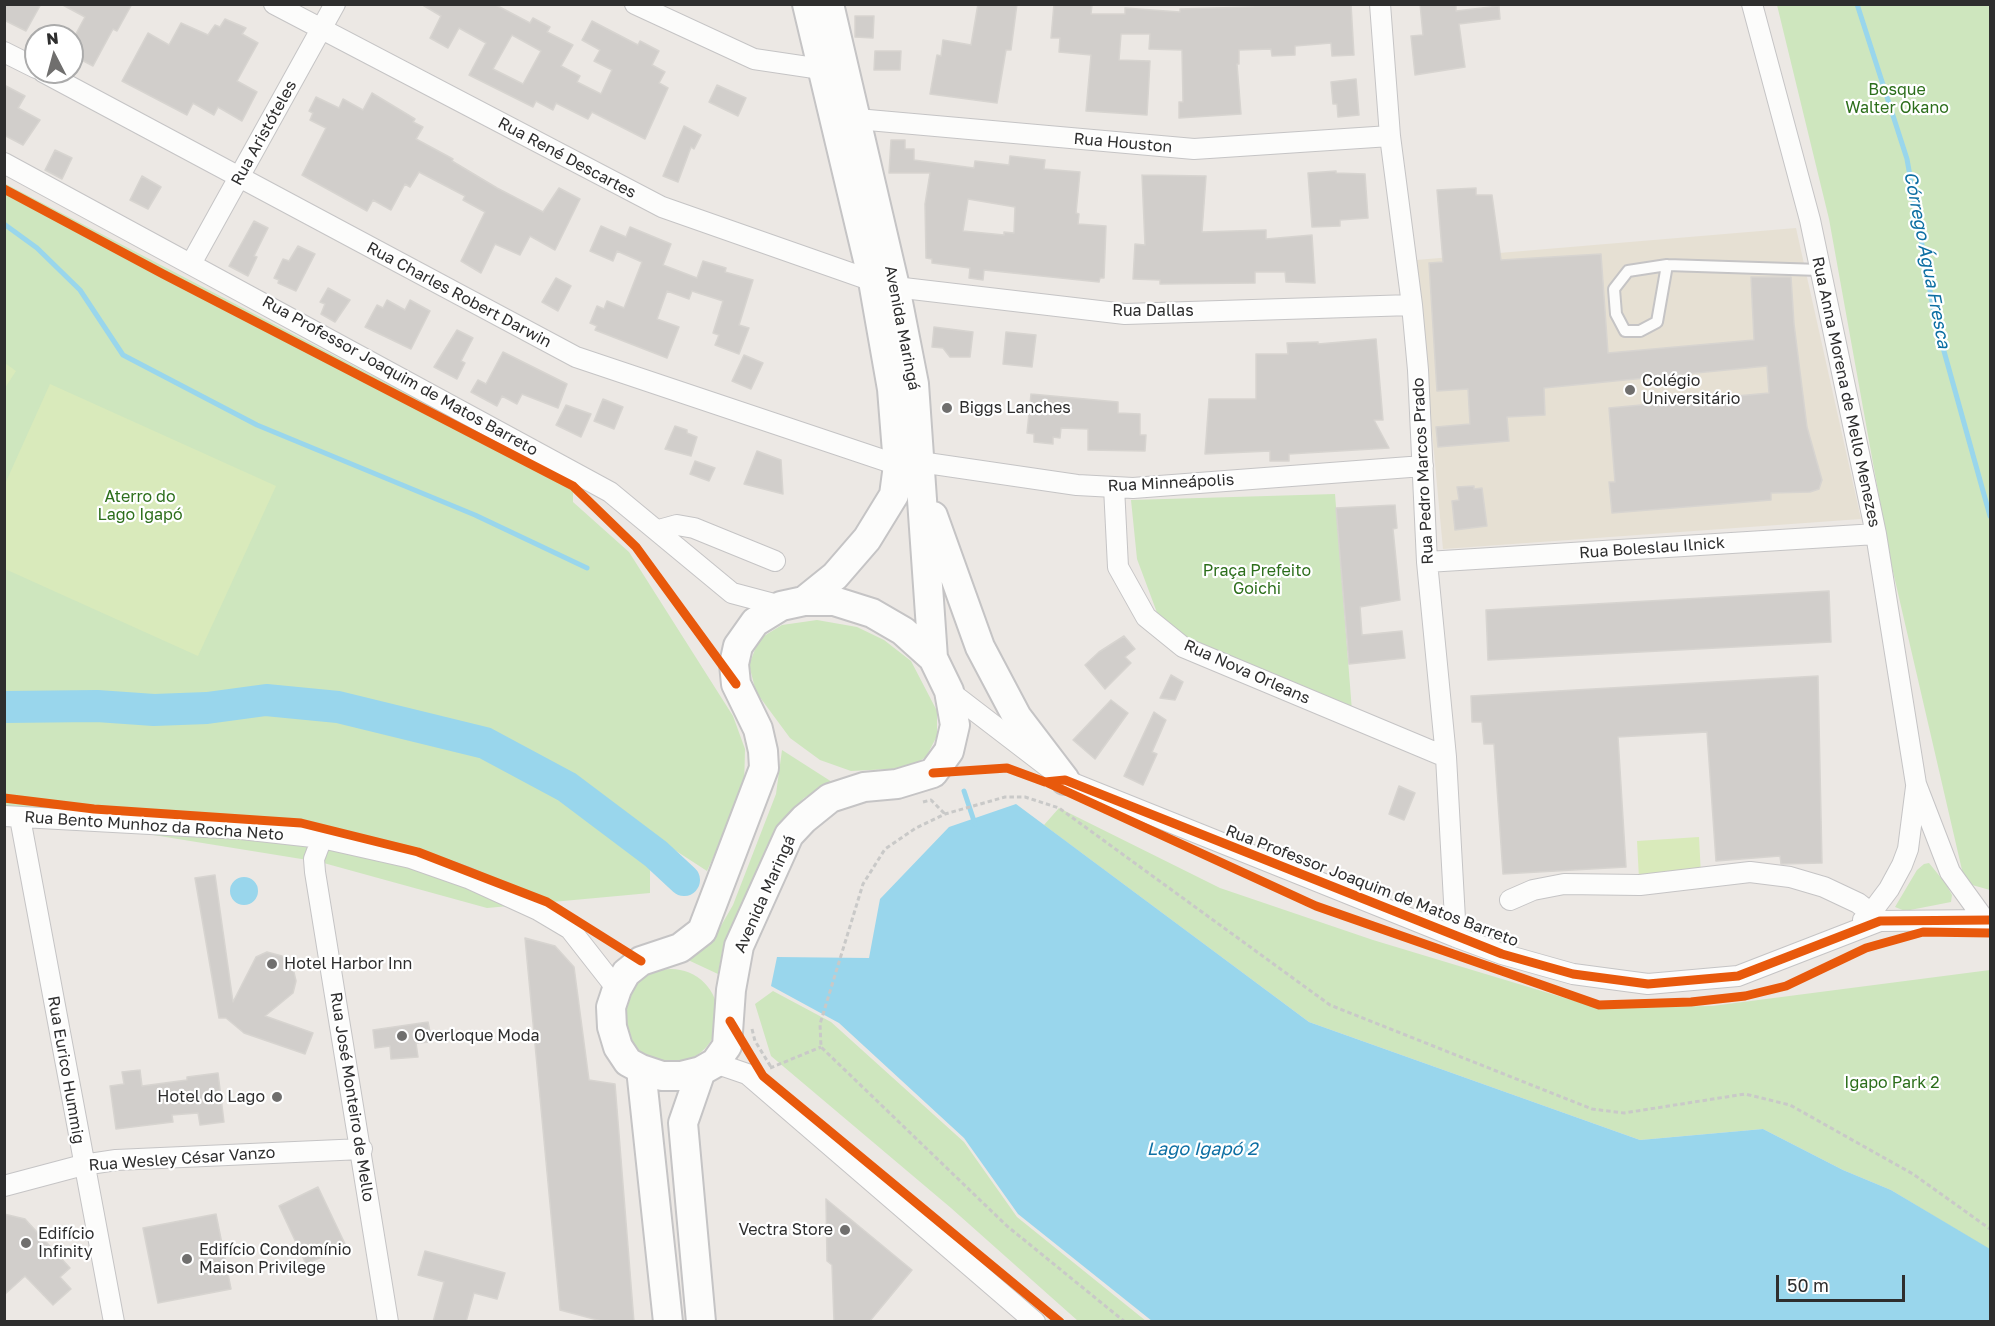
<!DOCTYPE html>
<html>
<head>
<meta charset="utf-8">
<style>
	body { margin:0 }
	#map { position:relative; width:1995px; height:1326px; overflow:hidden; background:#ece8e4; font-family:"Golos Text",sans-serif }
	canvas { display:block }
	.frame { position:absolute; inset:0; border:6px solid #2e2e2e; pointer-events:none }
	.north { position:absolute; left:24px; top:24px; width:60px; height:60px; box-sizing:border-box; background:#fff; border:2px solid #ababab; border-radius:50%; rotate:354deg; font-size:16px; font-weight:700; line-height:24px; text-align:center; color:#2e2e2e }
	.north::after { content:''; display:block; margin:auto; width:21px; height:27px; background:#706f6e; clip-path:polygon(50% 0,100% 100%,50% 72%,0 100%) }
	.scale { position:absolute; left:1776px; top:1275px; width:129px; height:27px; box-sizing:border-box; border:3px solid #2e2e2e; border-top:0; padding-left:8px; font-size:18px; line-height:21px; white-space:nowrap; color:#2e2e2e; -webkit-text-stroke:4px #fff; paint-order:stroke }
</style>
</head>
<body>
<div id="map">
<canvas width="1995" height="1326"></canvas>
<div class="frame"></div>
<div class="north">N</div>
<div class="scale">50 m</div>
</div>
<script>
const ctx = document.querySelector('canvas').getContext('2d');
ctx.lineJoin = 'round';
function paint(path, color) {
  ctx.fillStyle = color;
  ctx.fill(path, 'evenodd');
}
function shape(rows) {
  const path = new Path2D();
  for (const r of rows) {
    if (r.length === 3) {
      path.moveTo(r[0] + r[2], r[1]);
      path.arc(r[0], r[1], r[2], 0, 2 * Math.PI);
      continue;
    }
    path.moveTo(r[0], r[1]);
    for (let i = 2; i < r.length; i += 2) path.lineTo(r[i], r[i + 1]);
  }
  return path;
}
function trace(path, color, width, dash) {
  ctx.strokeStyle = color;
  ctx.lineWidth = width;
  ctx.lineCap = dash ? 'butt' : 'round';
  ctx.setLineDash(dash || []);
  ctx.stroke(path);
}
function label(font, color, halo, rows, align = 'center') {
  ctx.font = font + ' "Golos Text",sans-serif';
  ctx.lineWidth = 4.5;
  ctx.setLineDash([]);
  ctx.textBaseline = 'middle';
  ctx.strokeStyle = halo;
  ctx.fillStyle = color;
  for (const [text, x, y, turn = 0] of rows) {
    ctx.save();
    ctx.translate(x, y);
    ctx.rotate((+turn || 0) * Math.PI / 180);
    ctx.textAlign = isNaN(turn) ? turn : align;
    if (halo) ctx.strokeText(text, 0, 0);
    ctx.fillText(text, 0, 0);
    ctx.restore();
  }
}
paint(shape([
	[1796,228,1861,519,1443,549,1416,260]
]), '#e6e0d3');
paint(shape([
	[1777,5,1990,5,1990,890,1965,883,1891,563,1829,219],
	[4,183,549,468,573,486,573,502,629,552,733,716,745,749,744,789,707,871,650,834,650,893,487,908,320,862,5,811],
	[1335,494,1352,711,1189,644,1159,618,1137,559,1131,500],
	[817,620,857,627,884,640,911,661,937,711,937,736,926,757,908,768,851,771,820,760,790,738,756,692,749,665,759,639,782,625],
	[782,750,832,782,804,798,779,825,723,947,718,974,688,960,711,943,733,905,776,794],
	[1059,808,1220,888,1373,940,1598,1008,1712,1006,1990,970,1990,1250,1891,1190,1843,1170,1763,1129,1640,1140,1309,1022,1044,825],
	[1929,863,1946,884,1952,895,1951,902,1905,911,1895,907,1917,870,1924,864],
	[671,1016,47],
	[773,991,831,1022,964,1142,1017,1217,1146,1321,1078,1321,951,1208,771,1056,755,1004]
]), '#cee6be');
paint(shape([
	[5,363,16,371,5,388],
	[50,384,276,486,198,656,5,569,5,484],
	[1699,837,1701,875,1639,879,1637,841]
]), '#d9eabb');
paint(shape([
	[1016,804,1309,1022,1640,1140,1763,1129,1843,1170,1891,1190,1990,1249,1990,1321,1152,1321,1018,1214,964,1138,839,1023,771,986,777,957,869,958,880,899,949,827],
	[244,891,14]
]), '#99d6ec');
trace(shape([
	[1857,4,1907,159,1935,319,1990,516],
	[4,224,37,248,80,290,123,355,257,425,475,515,587,568],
	[964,791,975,824]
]), '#99d6ec', 5);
trace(shape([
	[4,707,97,706,154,710,207,708,266,700,338,707,485,743,567,787,656,854,684,880]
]), '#99d6ec', 32);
const building = shape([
	[4,4,41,4,26,31,4,20,4,4],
	[61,4,132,4,117,31,113,29,93,66,72,55,72,41,85,17,61,4],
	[421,4,494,4,530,23,533,18,550,27,547,32,573,45,561,66,580,76,577,82,601,94,612,70,594,61,600,50,582,40,592,21,638,45,640,41,659,51,652,65,665,72,659,83,668,88,645,139,592,112,588,119,556,103,553,110,536,101,533,107,469,75,486,43,459,28,448,48,430,38,441,16,421,4],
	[512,35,541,51,523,84,493,69,512,35],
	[978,4,1017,4,1011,50,1006,50,997,103,930,94,937,55,941,56,943,40,971,45,978,4],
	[1054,4,1092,5,1091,14,1125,14,1125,8,1180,12,1180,9,1351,4,1354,55,1332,56,1331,43,1295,46,1295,55,1272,56,1271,49,1239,50,1239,64,1237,64,1241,114,1179,118,1179,102,1183,102,1182,50,1149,49,1150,34,1121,34,1119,60,1150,61,1147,115,1086,111,1091,55,1059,52,1060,38,1051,38,1054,4],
	[1420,4,1456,4,1456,11,1499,6,1500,19,1459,24,1465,67,1415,75,1411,36,1423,35,1420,4],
	[855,16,874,16,873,38,855,37,855,16],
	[225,19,246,28,242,34,258,43,237,81,257,92,242,121,218,107,214,115,193,103,187,115,122,81,148,33,169,45,181,23,208,35,215,25,220,27,225,19],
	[875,51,901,51,900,70,874,70,875,51],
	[1356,79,1359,115,1338,117,1337,104,1333,104,1331,82,1356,79],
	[4,85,25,96,18,108,40,120,23,145,4,135,4,85],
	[717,85,746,98,738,116,709,102,717,85],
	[372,93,415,119,413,122,423,127,416,139,453,159,452,161,497,188,543,212,559,188,580,199,555,250,530,236,520,255,495,244,481,273,461,261,485,212,463,200,465,196,419,172,410,187,405,184,391,210,373,200,367,211,302,175,326,128,310,120,313,113,309,111,316,97,339,108,343,99,363,110,372,93],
	[684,126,701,135,694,149,691,147,678,182,663,176,684,126],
	[891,140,905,140,905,149,914,149,914,160,974,168,975,161,1009,165,1010,156,1045,160,1044,169,1080,172,1076,213,1079,214,1078,224,1106,226,1104,278,1100,278,1099,282,984,270,983,280,969,278,970,268,932,263,932,259,926,258,925,204,930,173,889,173,891,140],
	[968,199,1015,207,1014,233,1004,232,1004,235,963,231,968,199],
	[55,150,72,158,62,179,45,170,55,150],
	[1336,171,1336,173,1365,174,1368,218,1340,220,1340,226,1312,227,1308,173,1336,171],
	[1142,175,1206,176,1202,232,1266,230,1266,239,1312,235,1315,283,1286,282,1285,272,1255,272,1255,283,1160,284,1160,280,1133,279,1135,244,1145,245,1142,175],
	[142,176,161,187,148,209,130,200,142,176],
	[1476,188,1476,195,1492,195,1501,260,1601,254,1608,353,1754,340,1751,277,1791,277,1794,324,1807,427,1822,480,1819,489,1810,492,1771,493,1771,500,1612,513,1609,482,1615,482,1609,408,1769,393,1767,366,1544,388,1545,415,1507,417,1509,441,1438,447,1436,427,1470,424,1468,389,1437,391,1429,263,1443,262,1437,190,1476,188],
	[254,221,268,228,254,256,257,257,248,276,229,266,254,221],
	[601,226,626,237,630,227,671,244,663,265,697,278,703,261,726,268,725,272,753,280,739,325,749,328,739,354,715,345,719,335,713,333,723,301,692,291,689,299,667,291,657,319,679,327,667,358,595,330,597,326,590,323,597,306,604,309,607,301,624,308,642,262,617,251,613,261,590,251,601,226],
	[298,246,315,254,296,291,278,283,279,280,274,278,283,259,289,261,298,246],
	[556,278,571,286,558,311,542,302,556,278],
	[328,288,350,300,335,322,321,314,325,304,320,302,328,288],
	[387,300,405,310,410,300,430,311,411,349,365,327,377,305,383,308,387,300],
	[934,327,973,332,970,357,950,357,943,348,932,347,934,327],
	[457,330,473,338,461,361,465,363,457,379,434,367,457,330],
	[1006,332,1036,335,1032,367,1003,364,1006,332],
	[1376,339,1383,420,1374,420,1389,448,1289,454,1289,461,1270,461,1270,451,1205,454,1209,399,1256,399,1256,354,1288,354,1287,343,1318,342,1318,344,1376,339],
	[503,352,567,384,558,408,522,394,517,404,502,396,497,406,471,392,478,380,486,384,503,352],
	[744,355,763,363,751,389,732,381,744,355],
	[1031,394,1118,402,1118,413,1140,414,1140,435,1146,435,1145,451,1088,450,1088,429,1061,428,1060,438,1053,437,1053,444,1034,442,1034,434,1027,433,1031,394],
	[603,399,623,407,614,429,594,421,603,399],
	[566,405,591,414,581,437,556,425,566,405],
	[675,426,687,430,687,433,697,437,691,456,665,449,675,426],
	[757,451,781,460,783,494,744,484,757,451],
	[695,461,715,468,709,481,690,474,695,461],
	[1474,486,1474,489,1482,488,1487,526,1455,530,1452,501,1459,500,1457,487,1474,486],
	[1395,505,1397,528,1393,529,1400,600,1360,607,1362,635,1402,631,1405,658,1349,664,1336,508,1395,505],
	[1829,591,1831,642,1488,660,1486,610,1829,591],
	[1124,636,1135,649,1125,657,1131,663,1105,689,1085,665,1099,652,1124,636],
	[1171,675,1183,682,1175,700,1160,698,1171,675],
	[1818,676,1822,863,1781,864,1780,856,1716,861,1707,732,1618,737,1626,867,1503,874,1494,744,1484,744,1482,722,1472,722,1471,696,1818,676],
	[1111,700,1128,713,1095,759,1073,740,1111,700],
	[1154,712,1166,720,1152,752,1157,754,1143,785,1124,776,1154,712],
	[1399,786,1415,793,1404,820,1389,814,1399,786],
	[215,875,233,1002,256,957,267,952,282,956,293,968,296,981,293,993,265,1016,313,1033,305,1054,244,1033,226,1018,219,1018,195,878,215,875],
	[525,938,555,946,574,967,589,1080,615,1084,634,1322,605,1322,560,1310,525,938],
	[428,1022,432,1042,416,1043,418,1057,391,1059,390,1046,375,1048,373,1030,428,1022],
	[140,1070,142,1086,187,1080,187,1077,218,1073,224,1122,200,1125,198,1113,172,1115,173,1122,116,1129,110,1086,124,1084,122,1072,140,1070],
	[318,1187,346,1246,306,1264,279,1206,318,1187],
	[826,1199,912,1270,869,1322,834,1322,832,1265,827,1261,826,1199],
	[4,1214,25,1219,70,1268,60,1277,71,1289,53,1305,25,1276,4,1295,4,1214],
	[216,1214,231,1289,158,1303,143,1228,216,1214],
	[425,1251,505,1273,497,1299,474,1293,466,1322,433,1322,444,1282,418,1275,425,1251]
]);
paint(building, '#d1cecb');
trace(building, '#d7d4d0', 1.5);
const lane = shape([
	[1667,265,1657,322,1640,331,1625,331,1616,314,1614,289,1628,271,1667,265,1820,270]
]);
const street = shape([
	[274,4,662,207,873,281],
	[635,4,754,59,821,69],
	[1380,4,1390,136,1412,305,1418,370,1427,562,1446,757,1456,937],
	[1752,4,1810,220,1876,534,1916,784,1950,872,1984,919],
	[4,52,36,68],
	[43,72,576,357,898,465],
	[857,119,1194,149,1390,136],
	[4,163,610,492,732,593,781,606],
	[192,262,335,4],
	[895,287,1125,314,1412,305],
	[920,462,1077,485,1133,488,1423,466],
	[1114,487,1118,567,1146,617,1183,647,1446,757],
	[659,530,677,525,694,528,775,561],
	[1427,562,1876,534],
	[949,691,1065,780,1456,937,1502,954,1573,974,1648,984,1738,976,1880,921,1990,920],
	[4,816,241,829,322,838,411,858,468,878,538,910,570,929,617,989],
	[20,818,114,1322],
	[322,838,314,859,315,872,388,1322],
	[1510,900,1533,890,1564,884,1640,885,1750,872,1790,877,1824,887,1858,903,1871,913],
	[1863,920,1871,913,1889,889,1902,865,1908,849,1916,787],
	[715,1063,747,1074,1035,1322],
	[4,1186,83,1165,116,1160,362,1149]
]);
const secondary = shape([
	[829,4,895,287,914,384,933,658],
	[933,516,980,647,1017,717,1065,780],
	[804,601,834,601,872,613,903,631,933,658,949,691,955,725,949,751,933,773,897,784,864,787,830,798,804,819,789,835,739,946,731,990,727,1046,715,1063,701,1071,681,1076,662,1076,641,1069,628,1062,618,1047,612,1027,611,1007,617,989,626,973,641,961,680,948,702,931,764,768,763,751,758,729,736,684,734,664,738,646,755,622,781,606,804,601],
	[804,601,835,576,867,539,894,495,898,465,892,389,873,281,807,4],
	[641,1069,668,1322],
	[701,1322,683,1123,701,1071]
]);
trace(lane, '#c5c4c5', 14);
trace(street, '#c5c4c5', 22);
trace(secondary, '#c5c4c5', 32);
trace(shape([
	[923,802,931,800,945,814],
	[752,1029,755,1041,771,1067],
	[770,1068,821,1047],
	[1125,1322,1007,1226,821,1047,820,1024,863,884,885,849,916,828,945,814,1005,797,1025,797,1059,808,1330,1005,1592,1109,1624,1113,1745,1094,1790,1105,1913,1174,1990,1229]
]), '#c9c9c8', 3, [4.5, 3]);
trace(lane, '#fcfcfb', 10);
trace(street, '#fcfcfb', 20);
trace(secondary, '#fcfcfb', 28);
trace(shape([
	[4,189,163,274,573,486,636,547,736,684],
	[933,773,1007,768,1045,782,1065,780,1502,954,1573,974,1648,984,1738,976,1880,921,1990,920],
	[1048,783,1316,906,1599,1005,1691,1002,1745,996,1786,986,1866,948,1923,932,1990,933],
	[4,798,94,809,301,823,418,852,547,902,641,961],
	[730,1021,763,1076,1060,1322]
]), '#e8590c', 9);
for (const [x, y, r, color] of [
	[1630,390,6,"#706f6e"],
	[947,408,6,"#706f6e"],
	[272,964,6,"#706f6e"],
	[402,1036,6,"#706f6e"],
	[277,1097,6,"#706f6e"],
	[845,1230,6,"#706f6e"],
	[26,1243,6,"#706f6e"],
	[187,1259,6,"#706f6e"]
]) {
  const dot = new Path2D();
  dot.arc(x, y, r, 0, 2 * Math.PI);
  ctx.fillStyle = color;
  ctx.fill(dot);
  trace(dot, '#fff', 2);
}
label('16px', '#2c6e1b', '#fff', [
	["Bosque",1897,90],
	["Walter Okano",1897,108],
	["Aterro do",140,497],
	["Lago Igapó",140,515],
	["Praça Prefeito",1257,571],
	["Goichi",1257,589],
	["Igapo Park 2",1892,1083]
]);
label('16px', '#2e2e2e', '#fff', [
	["Rua Aristóteles",264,133,-61],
	["Rua Houston",1123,143,5],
	["Rua René Descartes",567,158,28],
	["Rua Charles Robert Darwin",459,295,28],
	["Rua Dallas",1153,311],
	["Avenida Maringá",902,328,79],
	["Rua Professor Joaquim de Matos Barreto",400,376,29],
	["Rua Anna Morena de Mello Menezes",1846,392,78],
	["Rua Pedro Marcos Prado",1423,471,-93],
	["Rua Minneápolis",1171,483,-3],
	["Rua Boleslau Ilnick",1652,548,-4],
	["Rua Nova Orleans",1247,672,24],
	["Rua Bento Munhoz da Rocha Neto",154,826,4],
	["Rua Professor Joaquim de Matos Barreto",1372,886,21],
	["Avenida Maringá",765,894,-66],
	["Rua Eurico Hummig",66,1070,80],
	["Rua José Monteiro de Mello",352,1097,81],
	["Rua Wesley César Vanzo",182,1159,-4]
]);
label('16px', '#2e2e2e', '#fff', [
	["Colégio",1642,381],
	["Universitário",1642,399],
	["Biggs Lanches",959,408],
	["Hotel Harbor Inn",284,964],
	["Overloque Moda",414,1036],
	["Hotel do Lago",265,1097,"right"],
	["Vectra Store",833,1230,"right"],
	["Edifício",38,1234],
	["Infinity",38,1252],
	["Edifício Condomínio",199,1250],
	["Maison Privilege",199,1268]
], 'left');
label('italic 18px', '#0d6fa3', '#fff', [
	["Córrego Água Fresca",1927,260,79],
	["Lago Igapó 2",1202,1149]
]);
</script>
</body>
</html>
